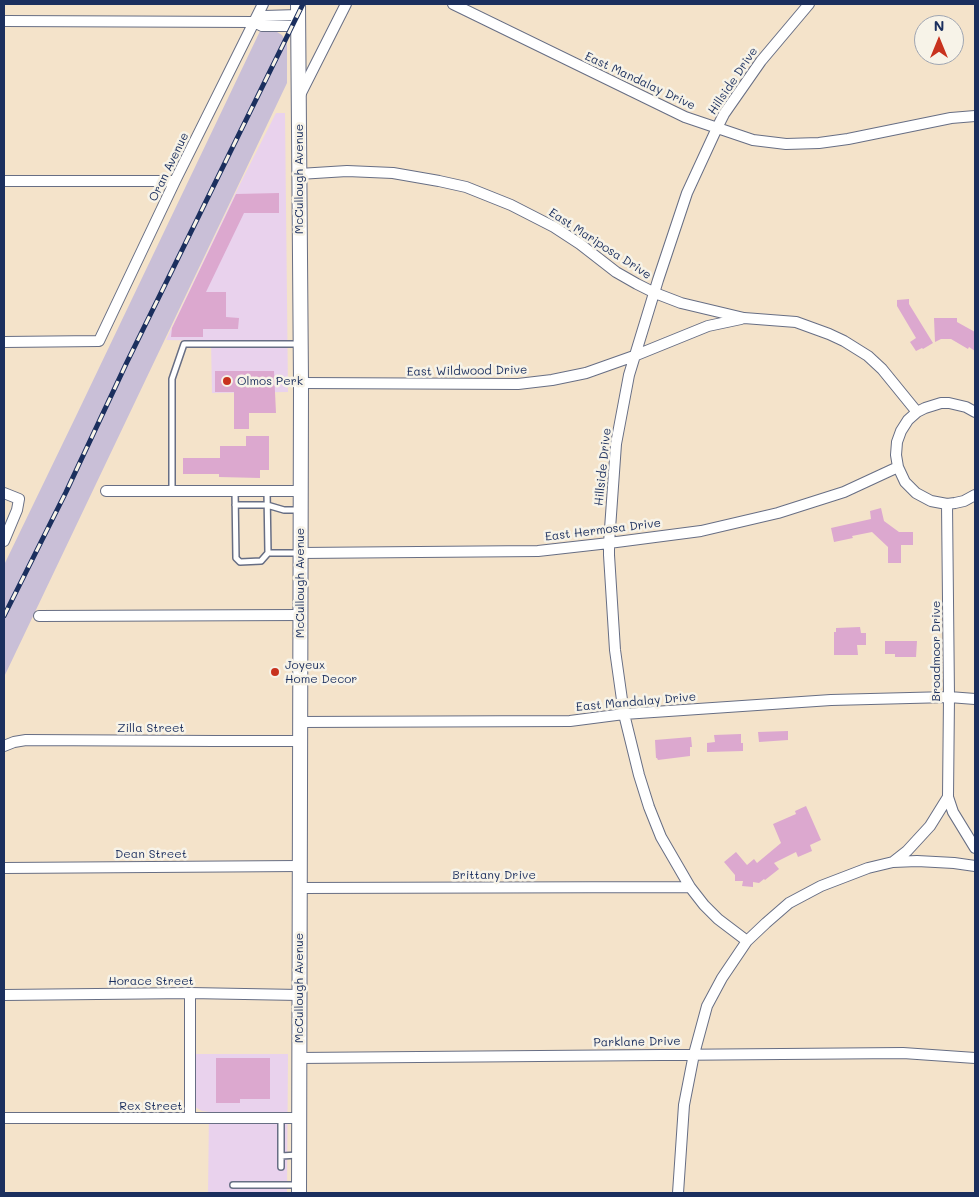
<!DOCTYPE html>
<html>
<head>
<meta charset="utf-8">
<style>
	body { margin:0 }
	#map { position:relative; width:979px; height:1197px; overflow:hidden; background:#f4e3ca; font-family:Mali,sans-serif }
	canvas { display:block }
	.frame { position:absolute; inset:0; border:5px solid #1b2f5e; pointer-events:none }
	.north { position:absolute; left:914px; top:15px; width:50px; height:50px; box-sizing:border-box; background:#f7f3e8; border:1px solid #9fa5b1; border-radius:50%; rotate:0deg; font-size:14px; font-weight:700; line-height:20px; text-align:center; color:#1b2f5e }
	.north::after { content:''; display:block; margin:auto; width:18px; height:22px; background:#c8321e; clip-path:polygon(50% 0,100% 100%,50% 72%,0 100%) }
</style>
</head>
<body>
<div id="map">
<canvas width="979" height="1197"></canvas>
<div class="frame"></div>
<div class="north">N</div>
</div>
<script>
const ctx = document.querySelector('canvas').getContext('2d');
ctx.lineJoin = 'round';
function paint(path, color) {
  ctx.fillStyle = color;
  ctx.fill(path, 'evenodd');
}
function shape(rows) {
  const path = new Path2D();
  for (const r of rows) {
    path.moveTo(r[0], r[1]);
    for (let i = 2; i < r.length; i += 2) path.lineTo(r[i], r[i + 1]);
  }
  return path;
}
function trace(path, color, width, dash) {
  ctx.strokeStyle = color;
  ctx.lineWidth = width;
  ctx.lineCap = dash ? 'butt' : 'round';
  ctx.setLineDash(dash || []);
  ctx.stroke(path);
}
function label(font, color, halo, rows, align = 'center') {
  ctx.font = font + ' Mali,sans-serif';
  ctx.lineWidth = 5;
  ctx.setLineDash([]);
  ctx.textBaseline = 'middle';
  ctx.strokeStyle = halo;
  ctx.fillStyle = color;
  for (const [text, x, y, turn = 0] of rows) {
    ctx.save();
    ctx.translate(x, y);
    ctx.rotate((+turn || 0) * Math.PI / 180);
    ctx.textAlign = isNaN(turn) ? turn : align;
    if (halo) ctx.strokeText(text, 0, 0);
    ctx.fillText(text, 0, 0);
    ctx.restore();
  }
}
paint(shape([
	[276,113,285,113,288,392,212,393,211,341,166,340,238,188],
	[195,1054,288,1054,287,1193,208,1193,209,1112,202,1111,195,1107]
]), '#e9d2ed');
paint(shape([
	[261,29,272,29,282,35,287,44,287,83,4,677,4,565,77,414]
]), '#c9bfd7');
paint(shape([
	[279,193,279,213,244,213,206,292,226,292,226,317,239,318,238,329,203,329,203,337,171,337,172,328,236,194],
	[909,299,909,304,933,343,923,349,922,348,916,351,910,342,916,338,897,306,897,300],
	[934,318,957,318,957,322,975,332,975,351,969,347,968,349,951,339,941,339,935,342],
	[215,371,274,371,276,413,249,413,249,429,234,429,234,392,215,392],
	[246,436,269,436,269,470,260,470,260,478,219,477,219,474,183,474,183,458,220,458,220,446,246,446],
	[881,508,884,521,899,532,913,532,913,545,901,545,901,563,888,563,888,547,872,532,852,536,853,538,834,542,831,528,871,519,870,511],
	[860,627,861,633,866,633,866,645,857,645,858,655,834,655,834,632,836,632,836,628],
	[885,641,917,641,916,657,895,657,895,654,885,654],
	[788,731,788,740,759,742,758,732],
	[741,734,741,743,743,743,743,751,707,752,707,743,715,742,714,735],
	[691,737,692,747,690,747,690,756,658,760,657,758,656,758,655,740],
	[806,806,821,840,810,845,812,851,798,857,796,852,774,863,779,869,765,880,764,879,759,883,753,882,753,887,742,886,743,881,735,881,735,875,724,862,736,852,747,865,754,859,757,863,781,843,773,824,796,814,795,811],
	[216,1058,270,1058,270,1099,240,1099,240,1103,216,1103]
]), '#dca8cf');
const lane = shape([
	[172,491,172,379,184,344,300,344],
	[235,491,236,558,240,562,261,561,268,553,300,553],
	[267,491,268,553],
	[235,505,267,505,284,510,299,510],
	[281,1118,281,1167],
	[281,1156,298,1155],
	[233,1185,298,1185]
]);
const street = shape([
	[453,4,685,117,753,140,786,144,819,143,848,139,951,118,975,116],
	[4,21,254,22,262,26,298,26],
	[254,22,264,16,298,15],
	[299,97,346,4],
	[299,174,347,171,393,173,439,181,466,187,511,205,554,227,580,244,616,272,637,284,655,293,681,303,744,318,796,322,829,334,844,341,868,356,882,369,917,412],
	[4,181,175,181],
	[4,342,99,341,175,181,263,4],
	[301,383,518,384,552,380,586,373,634,356,708,326,741,319],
	[975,412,966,407,949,403,941,403,925,408,917,412,908,420,901,431,897,442,896,455,898,467,905,482,916,493,931,501,947,504,955,503,964,501,975,495],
	[106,491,300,491],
	[4,493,19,499,17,510,4,541],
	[947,504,949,697,948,797,953,812,975,848],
	[300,553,538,551,609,543,701,531,778,513,844,492,898,467],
	[39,616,300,615],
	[299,722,570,721,624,714,831,700,949,697,975,699],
	[4,746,14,742,26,740,215,741,299,741],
	[893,862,907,851,930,826,948,797],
	[4,868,299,866],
	[299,888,690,887],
	[747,941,718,919,704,905,690,887,661,837,649,807,639,775,624,714,615,650,609,555,609,543,616,444,629,375,658,280,687,193,717,128,724,114,761,61,809,4],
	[4,995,190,993,299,995],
	[298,1058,903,1053,975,1058],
	[4,1118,298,1118],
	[190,1118,190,993],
	[678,1193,684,1105,694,1054,707,1006,722,978,747,941,766,923,789,903,821,886,868,868,893,862,917,861,954,863,975,866]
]);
const secondary = shape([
	[298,4,301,383,299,1193]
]);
trace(lane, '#676e84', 8);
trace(street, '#676e84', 12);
trace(secondary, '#676e84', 16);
trace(lane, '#fff', 5);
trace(street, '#fff', 10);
trace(secondary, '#fff', 14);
const rail = shape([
	[4,616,66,492,127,362,303,4]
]);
trace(rail, '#1b2f5e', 5);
trace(rail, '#f7f3e8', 3, [9]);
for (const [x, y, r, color] of [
	[227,381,5,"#c8321e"],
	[275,672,5,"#c8321e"]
]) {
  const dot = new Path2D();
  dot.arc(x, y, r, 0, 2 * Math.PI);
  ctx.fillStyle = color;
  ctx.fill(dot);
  trace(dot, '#f7f3e8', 2);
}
label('12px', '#1b2f5e', '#f7f3e8', [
	["East Mandalay Drive",640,81,25],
	["Hillside Drive",733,81,-56],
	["Oran Avenue",169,167,-64],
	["McCullough Avenue",299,179,-90],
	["East Mariposa Drive",600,244,33],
	["East Wildwood Drive",467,371,-1],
	["Hillside Drive",603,467,-84],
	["East Hermosa Drive",603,530,-7],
	["McCullough Avenue",300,583,-90],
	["Broadmoor Drive",936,651,-90],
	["East Mandalay Drive",636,702,-5],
	["Zilla Street",151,728],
	["Dean Street",151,854],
	["Brittany Drive",494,875],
	["Horace Street",151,981],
	["McCullough Avenue",299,988,-90],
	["Parklane Drive",637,1042,-1],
	["Rex Street",151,1106]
]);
label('12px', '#1b2f5e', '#f7f3e8', [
	["Olmos Perk",237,381],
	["Joyeux",285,665],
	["Home Decor",285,679]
], 'left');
</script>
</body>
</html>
